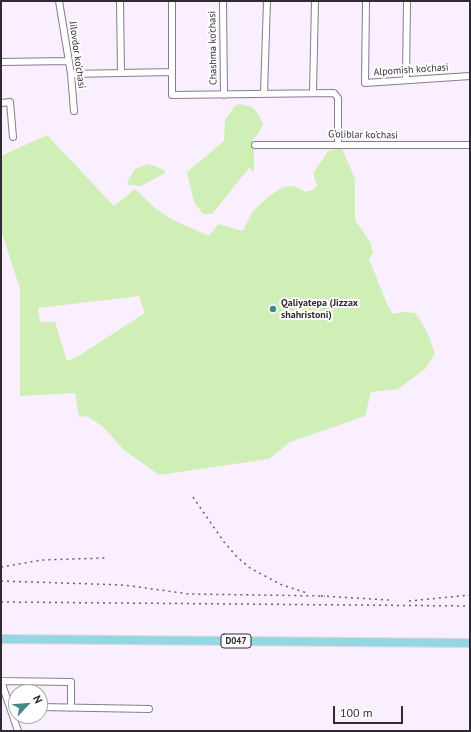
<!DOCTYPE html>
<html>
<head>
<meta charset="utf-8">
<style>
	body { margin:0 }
	#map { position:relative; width:471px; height:732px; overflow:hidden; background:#f9efff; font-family:"PT Sans",sans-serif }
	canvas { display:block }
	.frame { position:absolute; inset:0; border:2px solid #302b33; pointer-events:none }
	.north { position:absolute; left:8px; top:684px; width:40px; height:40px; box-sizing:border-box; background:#fff; border:1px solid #acaaad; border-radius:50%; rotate:64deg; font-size:11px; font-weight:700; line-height:16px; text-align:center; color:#302b33 }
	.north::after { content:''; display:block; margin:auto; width:14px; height:18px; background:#40898a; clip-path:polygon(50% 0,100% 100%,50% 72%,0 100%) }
	.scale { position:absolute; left:333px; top:706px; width:70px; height:18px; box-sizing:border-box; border:2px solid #302b33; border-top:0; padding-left:5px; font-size:12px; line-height:14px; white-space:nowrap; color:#302b33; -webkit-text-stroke:3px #fff; paint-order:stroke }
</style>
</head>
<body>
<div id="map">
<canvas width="471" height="732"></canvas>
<div class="frame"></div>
<div class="north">N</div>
<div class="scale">100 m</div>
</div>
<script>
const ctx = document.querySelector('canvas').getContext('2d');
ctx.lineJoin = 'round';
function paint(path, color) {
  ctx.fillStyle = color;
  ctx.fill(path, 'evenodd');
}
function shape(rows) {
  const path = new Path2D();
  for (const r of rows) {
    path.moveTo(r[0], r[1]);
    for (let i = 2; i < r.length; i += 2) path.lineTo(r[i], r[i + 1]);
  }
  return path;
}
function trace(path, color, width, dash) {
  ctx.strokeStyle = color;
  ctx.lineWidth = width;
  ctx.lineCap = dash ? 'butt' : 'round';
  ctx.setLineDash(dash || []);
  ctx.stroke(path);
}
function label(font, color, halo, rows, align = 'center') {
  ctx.font = font + ' "PT Sans",sans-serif';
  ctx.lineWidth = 4;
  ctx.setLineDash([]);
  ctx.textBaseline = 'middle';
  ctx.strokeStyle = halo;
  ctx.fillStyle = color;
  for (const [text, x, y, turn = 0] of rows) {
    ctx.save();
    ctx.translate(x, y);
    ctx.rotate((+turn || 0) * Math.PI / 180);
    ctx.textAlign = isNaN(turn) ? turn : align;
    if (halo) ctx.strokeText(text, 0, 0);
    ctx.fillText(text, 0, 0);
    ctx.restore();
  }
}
paint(shape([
	[240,104,252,107,259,115,263,125,258,134,253,139,252,144,254,150,254,172,249,168,212,214,203,214,194,202,187,172,224,141,225,120,235,106],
	[47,135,114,206,135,189,156,209,173,220,209,236,218,224,243,231,253,211,268,197,283,187,294,186,306,192,314,189,317,186,313,173,319,165,328,151,342,148,355,179,355,220,370,242,373,253,369,259,388,306,393,314,403,312,415,313,421,321,430,339,435,354,425,369,398,389,371,392,365,416,290,442,269,459,159,475,124,450,102,426,87,416,79,417,75,393,20,396,20,289,1,230,1,156],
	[139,296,145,313,80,355,67,361,55,322,40,322,38,308],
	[149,164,164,170,165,173,141,186,129,185,127,182,135,169]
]), '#d0efb7');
const minor = shape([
	[59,1,71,74,74,111],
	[172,1,172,95,334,93,338,98,338,144],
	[223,1,224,95],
	[366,1,365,83,470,76],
	[1,62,68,61],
	[121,73,172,72],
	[71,74,121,73,120,1],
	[406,80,407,1],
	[313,93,315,1],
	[264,94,267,1],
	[1,103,10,102,13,137],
	[255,145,470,145],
	[1,681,71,682,71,708],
	[1,681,18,731],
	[40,707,149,709]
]);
const major = shape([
	[1,639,470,643]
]);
trace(minor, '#887d8e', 8);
trace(major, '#dad9da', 10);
trace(minor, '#fff', 6);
trace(major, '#93d7e2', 8);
trace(shape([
	[193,497,224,542,237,557,250,568,282,585,307,593],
	[1,567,42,560,105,558],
	[1,581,124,585,189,594,325,596],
	[321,596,389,600],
	[409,601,470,595],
	[1,602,470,606]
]), '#655f69', 1.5, [2, 4]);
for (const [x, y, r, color] of [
	[273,309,4,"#40898a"]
]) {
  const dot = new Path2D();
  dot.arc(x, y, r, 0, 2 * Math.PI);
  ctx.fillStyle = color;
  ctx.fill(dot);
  trace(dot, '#fff', 1.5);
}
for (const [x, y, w] of [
	[236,641,30]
]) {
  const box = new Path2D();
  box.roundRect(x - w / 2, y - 7, w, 14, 3);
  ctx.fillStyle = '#fff';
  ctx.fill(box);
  trace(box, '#302b33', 1);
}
label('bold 9px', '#302b33', null, [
	["D047",236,641]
]);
label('10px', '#302b33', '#fff', [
	["Chashma ko'chasi",213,48,-91],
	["Jilovdor ko'chasi",77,55,82],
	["Alpomish ko'chasi",411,70,-4],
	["G'oliblar ko'chasi",363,135,1]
]);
label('bold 10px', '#302b33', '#fff', [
	["Qaliyatepa (Jizzax",281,303],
	["shahristoni)",281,315]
], 'left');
</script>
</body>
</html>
